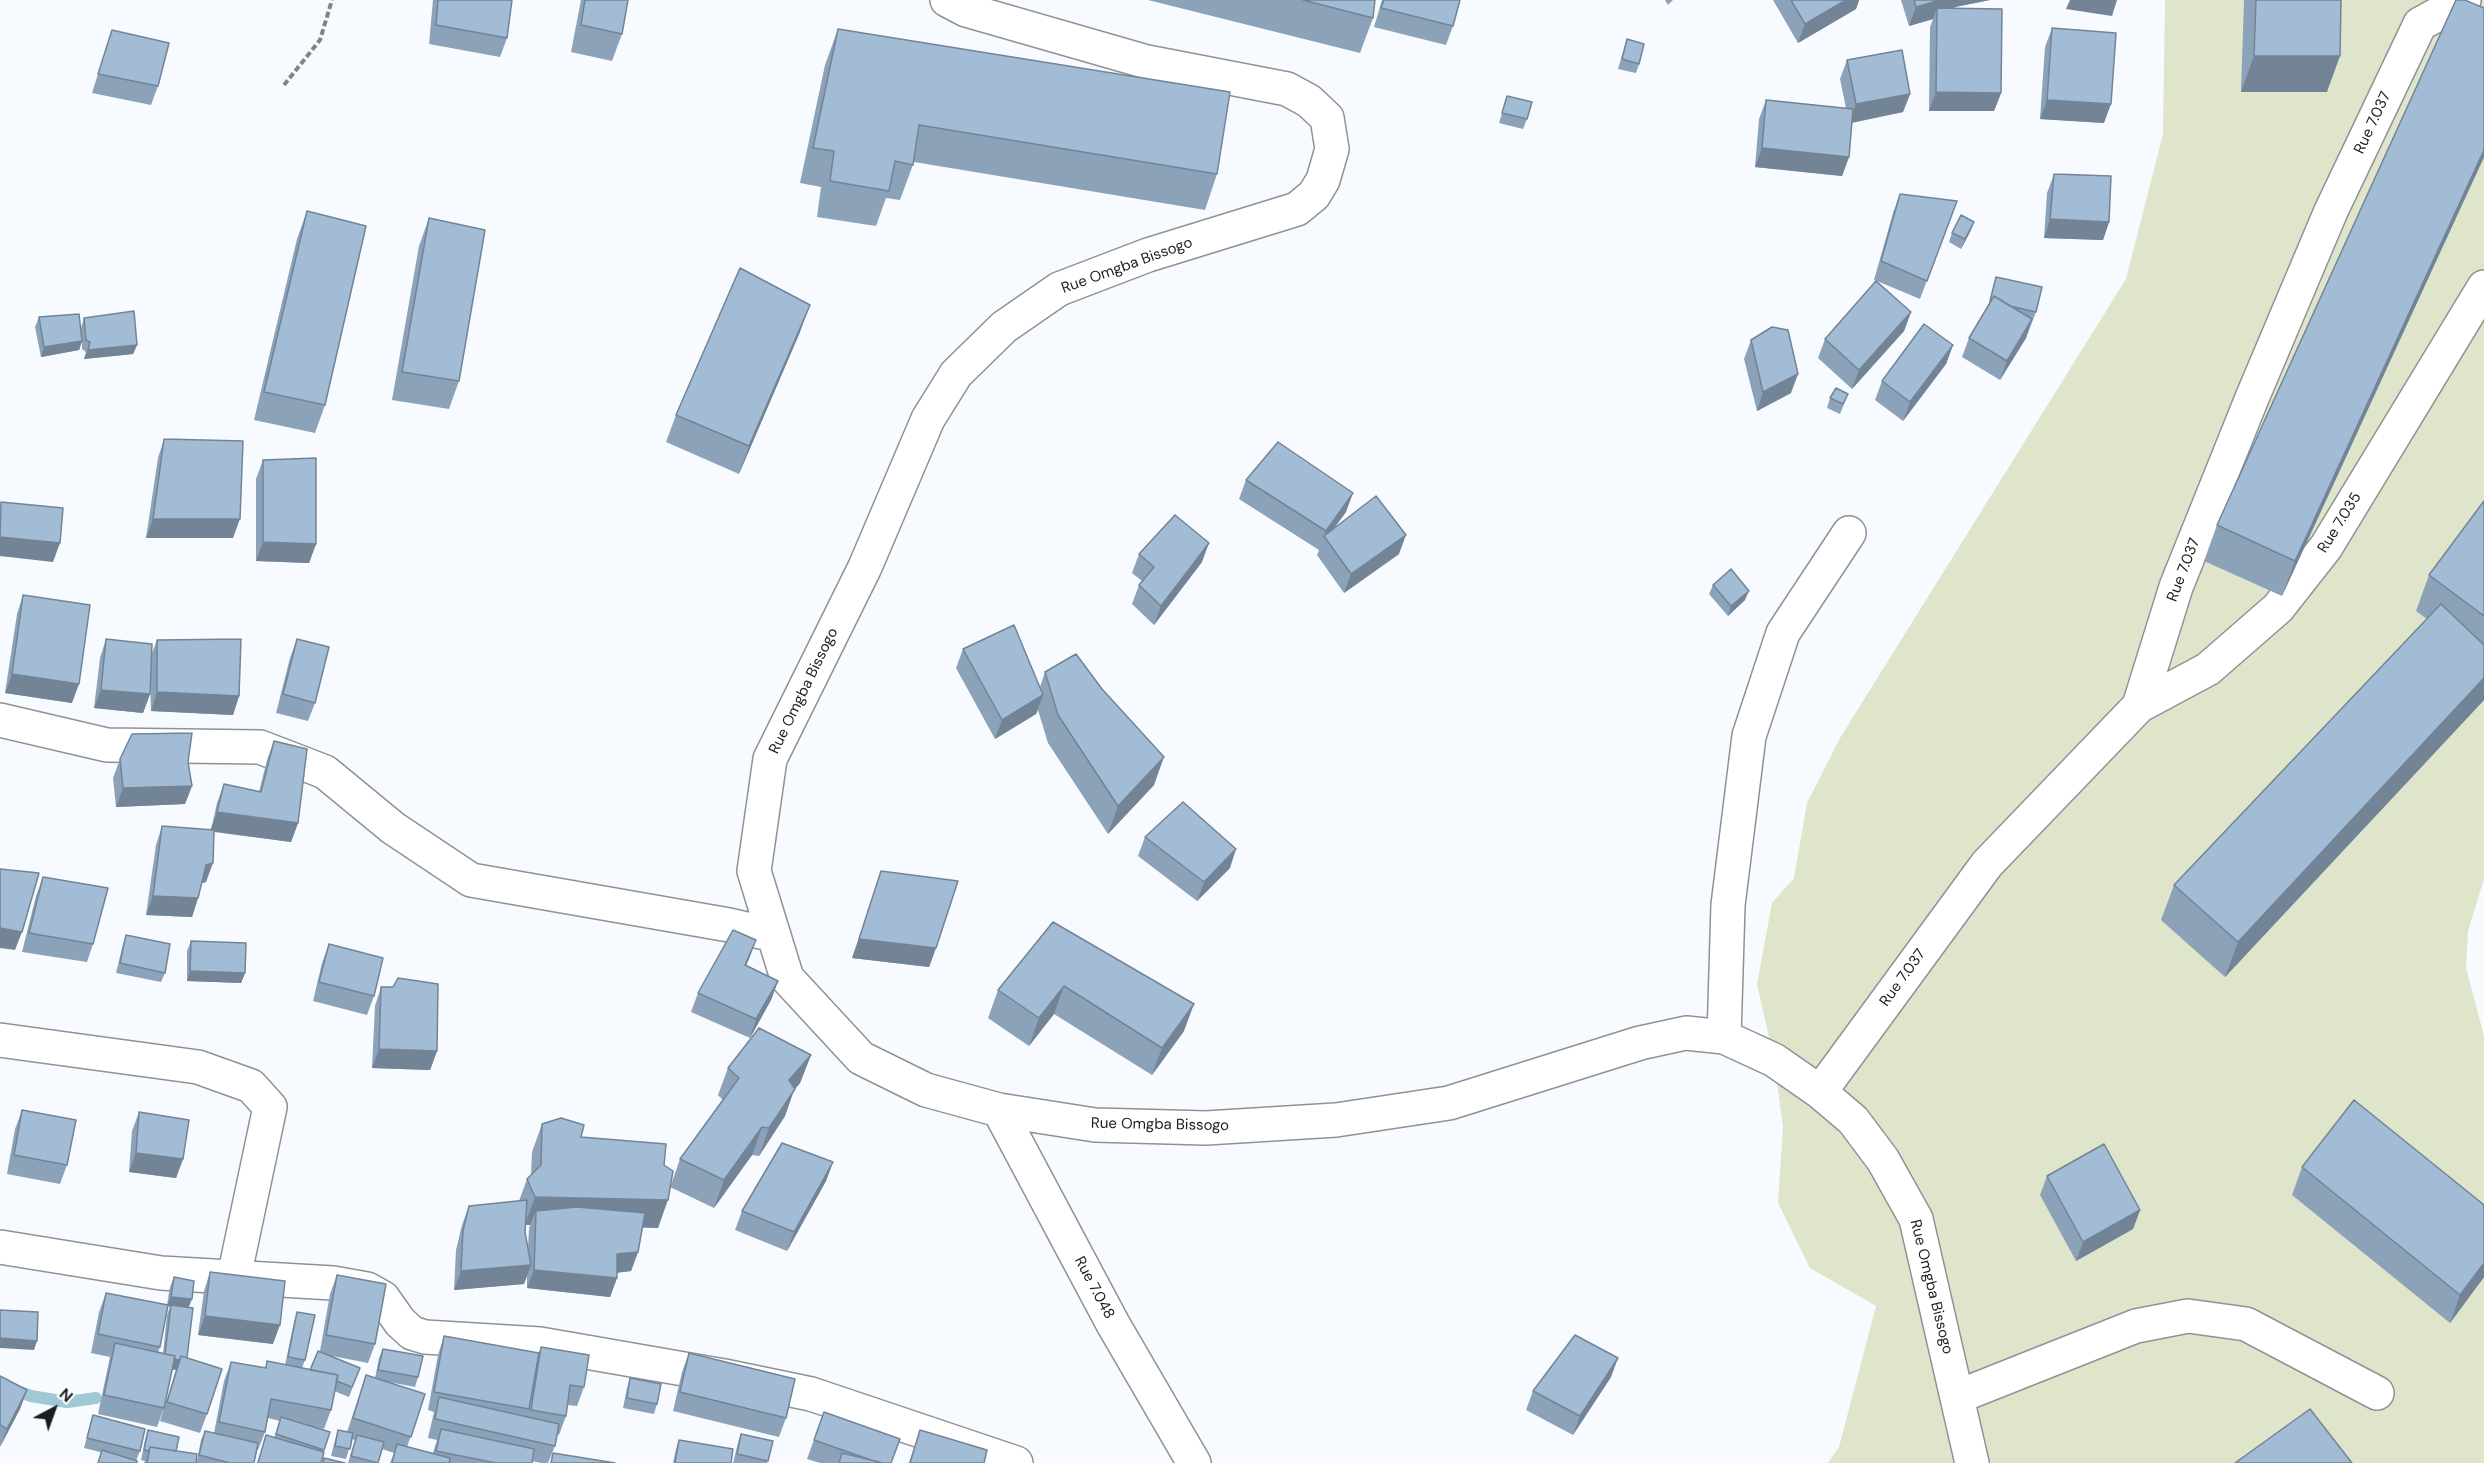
<!DOCTYPE html>
<html>
<head>
<meta charset="utf-8">
<style>
	body { margin:0 }
	#map { position:relative; width:2484px; height:1463px; overflow:hidden; background:#f7fafe; font-family:"DM Sans",sans-serif }
	canvas { display:block }
	.north { position:absolute; left:24px; top:1379px; width:60px; height:60px; -webkit-text-stroke:4px #fff; paint-order:stroke; rotate:41deg; font-size:16px; font-weight:700; line-height:24px; text-align:center; color:#1c1d1e }
	.north::after { content:''; display:block; margin:auto; width:21px; height:27px; background:#1c1d1e; clip-path:polygon(50% 0,100% 100%,50% 72%,0 100%) }
</style>
</head>
<body>
<div id="map">
<canvas width="2484" height="1463"></canvas>
<div class="north">N</div>
</div>
<script>
const ctx = document.querySelector('canvas').getContext('2d');
ctx.lineJoin = 'round';
function paint(path, color) {
  ctx.fillStyle = color;
  ctx.fill(path, 'evenodd');
}
function shape(rows) {
  const path = new Path2D();
  for (const r of rows) {
    path.moveTo(r[0], r[1]);
    for (let i = 2; i < r.length; i += 2) path.lineTo(r[i], r[i + 1]);
  }
  return path;
}
function trace(path, color, width, dash) {
  ctx.strokeStyle = color;
  ctx.lineWidth = width;
  ctx.lineCap = dash ? 'butt' : 'round';
  ctx.setLineDash(dash || []);
  ctx.stroke(path);
}
function label(font, color, halo, rows, align = 'center') {
  ctx.font = font + ' "DM Sans",sans-serif';
  ctx.lineWidth = 4.5;
  ctx.setLineDash([]);
  ctx.textBaseline = 'middle';
  ctx.strokeStyle = halo;
  ctx.fillStyle = color;
  for (const [text, x, y, turn = 0] of rows) {
    ctx.save();
    ctx.translate(x, y);
    ctx.rotate((+turn || 0) * Math.PI / 180);
    ctx.textAlign = isNaN(turn) ? turn : align;
    if (halo) ctx.strokeText(text, 0, 0);
    ctx.fillText(text, 0, 0);
    ctx.restore();
  }
}
paint(shape([
	[2165,0,2484,0,2484,879,2468,931,2466,968,2484,1036,2484,1463,1828,1463,1839,1447,1876,1306,1810,1268,1778,1203,1783,1127,1774,1060,1757,984,1772,903,1794,878,1807,803,1840,738,2126,279,2163,134]
]), '#dfe5cb');
trace(shape([
	[0,1385,31,1396,67,1402,96,1398]
]), '#a0c9d5', 12);
const street = shape([
	[947,0,966,10,1147,62,1287,89,1309,101,1327,118,1332,149,1323,180,1314,195,1297,209,1148,255,1059,289,1004,327,956,374,928,419,865,567,770,759,754,871,787,978,861,1058,926,1090,999,1110,1095,1125,1206,1128,1336,1120,1449,1103,1640,1043,1686,1033,1724,1037,1774,1060,1820,1092,1853,1120,1883,1160,1916,1219,1972,1463],
	[2139,706,2208,669,2278,608,2326,547,2484,287],
	[0,720,107,745,260,747,325,772,393,828,471,880,729,925,774,935],
	[1724,1037,1728,905,1749,736,1783,633,1849,533],
	[0,1040,198,1067,251,1086,270,1107,234,1277],
	[1820,1092,1987,864,2139,706,2176,587,2252,398,2331,211,2420,24,2464,0],
	[999,1110,1113,1324,1194,1463],
	[0,1247,161,1273,333,1283,367,1289,383,1298,400,1322,412,1333,425,1337,540,1344,724,1376,811,1394,1016,1463],
	[1957,1397,2136,1326,2188,1316,2246,1324,2377,1393]
]);
trace(street, '#8f9295', 36);
trace(shape([
	[284,85,320,40,332,0]
]), '#818385', 4, [6, 3]);
trace(street, '#fff', 33);
paint(shape([
	[433,0,512,0,507,38,500,57,429,44],
	[581,0,628,0,622,34,612,61,571,52],
	[1148,0,1375,0,1373,18,1360,53],
	[1382,0,1460,0,1453,26,1446,45,1374,27],
	[1665,0,1673,0,1668,5],
	[1773,0,1859,0,1856,9,1798,43],
	[1901,0,1990,0,1955,7,1954,8,2001,93,1994,111,1929,111,1930,27,1933,19,1909,26],
	[2244,0,2341,0,2327,92,2241,92],
	[2484,8,2484,157,2282,596,2204,561,2217,525],
	[2052,28,2104,123,2040,119,2045,47],
	[838,29,1217,174,1205,210,914,162,900,200,886,198,876,226,817,217,821,187,800,183,825,65],
	[112,30,158,86,151,105,92,93],
	[1627,39,1639,64,1636,73,1618,69],
	[1847,60,1910,94,1903,112,1852,123,1849,157,1842,176,1755,167,1759,119,1766,100,1846,108,1840,79],
	[1507,96,1527,119,1523,129,1499,123],
	[2054,174,2109,222,2103,240,2044,238,2047,193],
	[1900,194,1957,201,1920,299,1877,281,1911,312,1904,331,1852,389,1818,358,1825,339,1876,281,1874,280,1893,213],
	[307,211,325,405,315,433,254,420,297,239],
	[429,218,459,381,449,409,392,400,419,246],
	[1974,222,1970,232,1961,249,1949,242,1952,233],
	[1996,277,2036,312,2026,338,2000,380,1962,357,1969,338,1988,307],
	[39,317,81,328,84,318,137,345,133,354,84,359,86,352,82,349,82,342,79,350,41,357,35,327],
	[800,332,739,474,666,442,676,415],
	[1751,340,1791,393,1757,411,1744,359],
	[1953,345,1946,364,1903,421,1875,400,1882,381],
	[1848,394,1840,414,1827,408,1830,398],
	[164,439,233,538,146,538,158,458],
	[263,460,316,544,309,563,256,561,256,479],
	[1246,480,1346,512,1334,528,1399,554,1344,593,1317,555,1319,550,1239,499],
	[2484,501,2484,700,2225,977,2161,920,2174,885,2427,619,2416,611,2429,575],
	[1139,554,1202,562,1154,625,1132,604,1139,585,1142,581,1132,573],
	[1713,585,1745,600,1728,616,1709,594],
	[23,595,72,703,5,693,17,614],
	[106,639,151,656,157,640,239,696,233,715,151,711,150,679,150,694,143,713,94,708,100,658],
	[297,639,315,703,308,721,276,713,290,658],
	[963,649,1040,687,1045,672,1154,785,1108,834,1048,743,1038,710,1036,714,995,739,956,668],
	[274,741,298,823,291,842,214,832,206,882,202,883,198,898,192,917,146,915,156,845,162,826,211,830,217,803,224,784,259,792,267,760],
	[120,759,188,762,192,786,185,804,116,807,113,778],
	[1145,837,1230,868,1197,901,1138,856],
	[881,871,936,948,929,967,852,958],
	[43,877,93,944,87,962,22,952,36,896],
	[1053,922,1184,1031,1152,1075,1054,1014,1029,1046,988,1018,998,990],
	[126,935,165,973,161,982,116,973,123,944],
	[756,940,746,965,778,981,771,1000,750,1038,691,1012,698,993],
	[191,941,245,973,241,983,187,981,187,951],
	[329,944,374,996,367,1015,313,1001,322,963],
	[381,987,437,1051,430,1070,372,1068,375,1006],
	[811,1055,800,1083,794,1090,785,1116,759,1156,752,1155,714,1208,670,1187,658,1228,643,1227,638,1252,631,1271,617,1273,617,1278,610,1297,527,1288,527,1276,524,1284,454,1290,456,1250,462,1225,469,1206,519,1201,527,1179,531,1175,532,1152,542,1124,664,1165,671,1185,680,1159,723,1100,718,1095,728,1068],
	[526,1225,530,1225,529,1229,528,1249,525,1232],
	[22,1110,67,1165,60,1184,7,1174,15,1129],
	[139,1112,183,1159,176,1178,129,1172,132,1131],
	[833,1162,826,1181,787,1251,735,1230,742,1211],
	[2302,1167,2484,1277,2450,1323,2292,1195],
	[2047,1176,2140,1210,2133,1229,2076,1261,2040,1195],
	[210,1272,273,1344,198,1335,204,1291],
	[337,1275,375,1344,368,1363,332,1356,360,1368,349,1397,334,1391,331,1410,324,1429,315,1427,330,1432,323,1452,321,1463,257,1463,266,1435,274,1438,280,1421,268,1418,265,1432,258,1450,257,1450,254,1463,144,1463,145,1461,141,1460,145,1440,148,1430,176,1451,197,1461,201,1440,205,1431,214,1433,224,1381,231,1362,265,1368,267,1361,285,1365,294,1322,297,1312,305,1360,302,1368,310,1370,320,1351,330,1294],
	[174,1277,189,1307,187,1358,207,1414,200,1433,160,1421,176,1370,172,1369,164,1408,157,1427,98,1414,110,1357,91,1353,99,1312,106,1293,167,1305,170,1287],
	[168,1306,170,1307,167,1315,163,1354,158,1353,160,1347],
	[444,1336,538,1355,541,1347,584,1387,577,1406,567,1405,566,1416,559,1435,557,1434,555,1446,548,1463,541,1463,532,1461,532,1463,390,1463,394,1453,382,1449,378,1463,348,1463,355,1440,352,1439,346,1459,331,1456,335,1440,338,1430,347,1432,366,1375,375,1378,379,1358,383,1349,418,1377,415,1387,389,1382,425,1394,407,1447,433,1453,437,1440,428,1438,434,1412,428,1410,438,1355],
	[689,1353,786,1418,779,1437,673,1411,682,1372],
	[0,1376,27,1390,20,1409,0,1447],
	[1611,1377,1573,1435,1526,1410,1533,1391],
	[630,1378,657,1404,654,1414,623,1408,627,1388],
	[824,1412,891,1463,820,1463,807,1459],
	[93,1415,140,1451,136,1461,84,1448],
	[920,1430,984,1463,909,1463],
	[741,1434,773,1441,767,1463,733,1463,738,1443],
	[679,1440,731,1463,673,1463,676,1449]
]), '#8ca2b8');
paint(shape([
	[1846,0,1859,0,1856,9,1798,43,1805,24],
	[1940,0,1990,0,1955,7,1952,14,1937,8,1933,19,1909,26,1916,7],
	[2070,0,2117,0,2112,16,2066,9],
	[2254,56,2340,56,2327,92,2241,92],
	[1936,92,2001,93,1994,111,1929,111],
	[1910,94,1903,112,1849,123,1856,104],
	[2047,100,2111,104,2104,123,2040,119],
	[1762,148,1849,157,1842,176,1755,167],
	[2484,150,2484,157,2282,596,2295,561],
	[2050,219,2109,222,2103,240,2044,238],
	[1974,222,1970,232,1961,249,1965,239],
	[810,305,800,332,739,474,749,446],
	[1911,312,1904,331,1852,389,1859,370],
	[2032,319,2026,338,2000,380,2007,361],
	[82,341,79,350,41,357,44,347],
	[137,345,133,354,84,359,88,350],
	[1953,345,1946,364,1903,421,1910,402],
	[1798,374,1791,393,1757,411,1763,392],
	[1353,493,1346,512,1326,539,1324,536,1319,550,1326,531],
	[153,519,240,519,233,538,146,538],
	[1406,535,1399,554,1344,593,1351,574],
	[0,537,60,543,53,562,0,556],
	[263,542,316,544,309,563,256,561],
	[1209,543,1202,562,1154,625,1161,606],
	[1749,591,1745,600,1728,616,1731,606],
	[12,674,79,684,72,703,5,693],
	[2484,678,2484,700,2225,977,2238,942],
	[101,690,150,694,143,713,94,708],
	[157,692,239,696,233,715,151,711],
	[1043,695,1036,714,995,739,1002,720],
	[1164,757,1154,785,1108,834,1118,806],
	[192,786,185,804,116,807,123,788],
	[217,812,298,823,291,842,210,831],
	[1236,849,1230,868,1197,901,1204,882],
	[213,863,206,882,199,884,206,865],
	[153,896,198,898,192,917,146,915],
	[0,928,22,932,15,950,0,948],
	[859,939,936,948,929,967,852,958],
	[756,940,749,959,738,984,745,965],
	[190,971,245,973,241,983,187,981],
	[778,981,771,1000,750,1038,756,1019],
	[1064,986,1054,1014,1029,1046,1039,1018],
	[1194,1004,1184,1031,1152,1075,1162,1048],
	[379,1049,437,1051,430,1070,372,1068],
	[811,1055,800,1083,794,1090,785,1116,759,1156,769,1128,789,1080],
	[762,1127,752,1155,714,1208,724,1180],
	[136,1153,183,1159,176,1178,129,1172],
	[833,1162,826,1181,787,1251,794,1232],
	[535,1197,668,1200,658,1228,535,1225,536,1211,530,1225,525,1225],
	[2140,1210,2133,1229,2076,1261,2083,1242],
	[638,1252,631,1271,611,1273,617,1254],
	[2484,1263,2484,1277,2450,1323,2460,1295],
	[531,1265,524,1284,454,1290,461,1271],
	[534,1270,617,1278,610,1297,527,1288],
	[171,1297,192,1299,188,1309,167,1306],
	[205,1316,280,1325,273,1344,198,1335],
	[0,1338,37,1341,34,1350,0,1348],
	[165,1358,180,1360,176,1370,161,1368],
	[1618,1358,1611,1377,1573,1435,1580,1416],
	[27,1390,20,1409,0,1447,7,1429]
]), '#728496');
const building = shape([
	[438,0,512,0,507,38,436,25,438,0],
	[585,0,628,0,622,34,581,25,585,0],
	[1303,0,1375,0,1373,18,1303,0],
	[1384,0,1460,0,1453,26,1381,8,1384,0],
	[1791,0,1846,0,1805,24,1791,0],
	[1914,0,1940,0,1916,7,1914,0],
	[2256,0,2341,0,2340,56,2254,56,2256,0],
	[2456,0,2465,0,2484,8,2484,150,2295,561,2217,525,2456,0],
	[1937,8,2002,9,2001,93,1936,92,1937,8],
	[2052,28,2116,33,2111,104,2047,100,2052,28],
	[838,29,1230,92,1217,174,919,125,913,165,895,161,889,191,830,181,834,151,813,148,838,29],
	[112,30,169,43,158,86,98,74,112,30],
	[1627,39,1644,44,1639,64,1622,59,1627,39],
	[1902,50,1910,94,1856,104,1847,60,1902,50],
	[1507,96,1532,102,1527,119,1502,113,1507,96],
	[1766,100,1853,109,1849,157,1762,148,1766,100],
	[2054,174,2111,176,2109,222,2050,219,2054,174],
	[1900,194,1957,201,1927,281,1881,261,1900,194],
	[307,211,366,226,325,405,264,392,307,211],
	[1961,215,1974,222,1965,239,1952,233,1961,215],
	[429,218,485,230,459,381,402,372,429,218],
	[740,268,810,305,749,446,676,415,740,268],
	[1996,277,2042,287,2036,312,2010,306,1994,296,1991,301,1990,301,1996,277],
	[1876,281,1911,312,1859,370,1825,339,1876,281],
	[1994,296,2032,319,2007,361,1969,338,1994,296],
	[134,311,137,345,88,350,90,342,86,340,84,318,134,311],
	[79,314,82,341,44,347,39,317,79,314],
	[1924,324,1953,345,1910,402,1882,381,1924,324],
	[1772,327,1788,330,1798,374,1763,392,1751,340,1772,327],
	[1836,388,1848,394,1843,404,1830,398,1836,388],
	[164,439,243,441,240,519,153,519,164,439],
	[1278,442,1353,493,1326,531,1246,480,1278,442],
	[316,458,316,544,263,542,263,460,316,458],
	[1376,496,1406,535,1351,574,1324,536,1376,496],
	[2484,501,2484,616,2429,575,2484,501],
	[1,502,63,508,60,543,0,537,1,502],
	[1175,515,1209,543,1161,606,1139,585,1154,567,1139,554,1175,515],
	[1731,569,1749,591,1731,606,1713,585,1731,569],
	[23,595,90,605,79,684,12,674,23,595],
	[2441,604,2484,645,2484,678,2238,942,2174,885,2441,604],
	[1014,625,1043,695,1002,720,963,649,1014,625],
	[106,639,152,644,150,694,101,690,106,639],
	[241,639,239,696,157,692,157,640,241,639],
	[297,639,329,647,315,703,283,694,297,639],
	[1076,654,1102,689,1164,757,1118,806,1058,715,1045,672,1076,654],
	[192,733,188,762,192,786,123,788,120,759,132,734,192,733],
	[274,741,307,749,298,823,217,812,224,784,261,792,274,741],
	[1183,802,1236,849,1204,882,1145,837,1183,802],
	[162,826,214,830,213,863,206,865,198,898,153,896,162,826],
	[0,869,39,873,22,932,0,928,0,869],
	[881,871,958,881,936,948,859,939,881,871],
	[43,877,108,888,93,944,29,933,43,877],
	[1053,922,1194,1004,1162,1048,1064,986,1039,1018,998,990,1053,922],
	[733,930,756,940,745,965,778,981,756,1019,698,993,733,930],
	[126,935,170,944,165,973,120,963,126,935],
	[191,941,246,943,245,973,190,971,191,941],
	[329,944,383,958,374,996,319,982,329,944],
	[398,978,438,984,437,1051,379,1049,381,987,393,987,398,978],
	[759,1028,811,1055,789,1080,795,1089,769,1128,762,1127,724,1180,680,1159,739,1078,728,1068,759,1028],
	[2354,1100,2484,1205,2484,1263,2460,1295,2302,1167,2354,1100],
	[22,1110,76,1120,67,1165,14,1155,22,1110],
	[139,1112,189,1120,183,1159,136,1153,139,1112],
	[561,1118,584,1125,581,1137,666,1144,664,1165,673,1171,668,1200,535,1197,527,1179,541,1165,542,1124,561,1118],
	[782,1143,833,1162,794,1232,742,1211,782,1143],
	[2104,1144,2140,1210,2083,1242,2047,1176,2104,1144],
	[527,1200,525,1232,531,1265,461,1271,463,1231,469,1206,527,1200],
	[577,1207,645,1213,638,1252,617,1254,617,1278,534,1270,536,1211,577,1207],
	[210,1272,285,1281,280,1325,205,1316,210,1272],
	[337,1275,386,1284,375,1344,326,1335,337,1275],
	[174,1277,194,1281,192,1299,171,1297,174,1277],
	[106,1293,168,1305,160,1347,98,1334,106,1293],
	[171,1305,193,1308,187,1358,181,1356,180,1360,174,1359,175,1356,165,1354,171,1305],
	[0,1310,38,1312,37,1341,0,1338,0,1310],
	[297,1312,315,1315,305,1360,288,1357,297,1312],
	[1575,1335,1618,1358,1580,1416,1533,1391,1575,1335],
	[444,1336,539,1353,529,1409,434,1392,444,1336],
	[115,1343,175,1356,164,1408,104,1395,115,1343],
	[541,1347,589,1355,584,1387,570,1385,566,1416,531,1410,541,1347],
	[383,1349,423,1356,418,1377,378,1370,383,1349],
	[318,1351,360,1368,352,1387,336,1381,338,1375,310,1370,318,1351],
	[689,1353,795,1379,786,1418,680,1392,689,1353],
	[181,1356,222,1369,207,1414,167,1402,181,1356],
	[267,1361,338,1375,331,1410,271,1399,265,1432,219,1422,231,1362,266,1368,267,1361],
	[366,1375,425,1394,411,1437,353,1418,366,1375],
	[0,1376,27,1390,7,1429,0,1425,0,1376],
	[630,1378,661,1384,657,1404,627,1398,630,1378],
	[439,1397,559,1424,555,1446,435,1419,439,1397],
	[2310,1409,2352,1463,2235,1463,2310,1409],
	[824,1412,900,1439,891,1463,883,1463,871,1460,814,1440,824,1412],
	[93,1415,145,1429,140,1451,87,1438,93,1415],
	[281,1417,330,1432,324,1450,276,1434,281,1417],
	[441,1429,534,1449,532,1463,496,1463,436,1451,441,1429],
	[148,1430,179,1437,176,1451,150,1447,149,1451,144,1450,148,1430],
	[338,1430,353,1433,350,1449,335,1446,338,1430],
	[920,1430,987,1450,984,1463,910,1463,920,1430],
	[205,1431,258,1443,254,1463,230,1463,199,1455,205,1431],
	[741,1434,773,1441,768,1461,737,1454,741,1434],
	[266,1435,324,1452,321,1463,258,1463,266,1435],
	[357,1435,384,1442,378,1463,351,1456,357,1435],
	[679,1440,733,1449,731,1463,675,1463,679,1440],
	[397,1444,450,1458,449,1463,392,1463,397,1444],
	[150,1447,197,1454,196,1463,147,1463,150,1447],
	[102,1450,137,1461,137,1463,98,1463,102,1450],
	[553,1453,615,1463,551,1463,553,1453],
	[842,1453,883,1463,839,1463,842,1453],
	[324,1458,345,1463,323,1463,324,1458]
]);
paint(building, '#a3bcd6');
trace(building, '#728496', 1.5);
label('15px', '#1c1d1e', '#fff', [
	["Rue 7.037",2373,123,-65],
	["Rue Omgba Bissogo",1127,266,-20],
	["Rue 7.035",2340,523,-58],
	["Rue 7.037",2184,570,-69],
	["Rue Omgba Bissogo",804,691,-64],
	["Rue 7.037",1903,978,-54],
	["Rue Omgba Bissogo",1160,1125,1],
	["Rue Omgba Bissogo",1931,1287,76],
	["Rue 7.048",1094,1288,62]
]);
</script>
</body>
</html>
